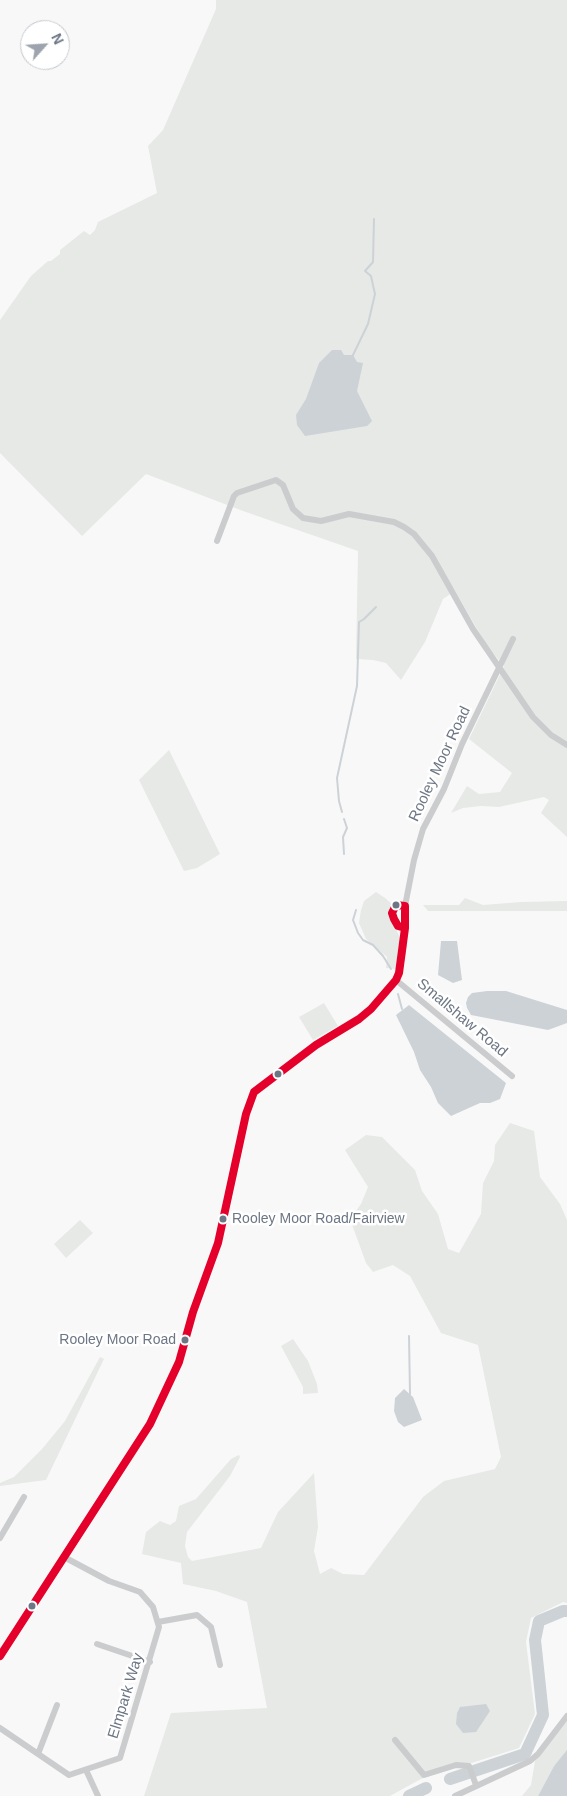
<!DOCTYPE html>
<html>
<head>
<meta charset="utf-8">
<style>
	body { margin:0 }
	#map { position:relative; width:567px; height:1796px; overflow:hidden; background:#f8f8f8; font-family:Helvetica,sans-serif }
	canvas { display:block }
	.north { position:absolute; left:20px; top:20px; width:50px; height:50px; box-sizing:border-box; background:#fff; border:1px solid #c4c8ce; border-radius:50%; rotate:64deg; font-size:14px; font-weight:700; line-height:20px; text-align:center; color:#6c7684 }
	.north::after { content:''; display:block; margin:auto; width:18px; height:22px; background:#9da4ad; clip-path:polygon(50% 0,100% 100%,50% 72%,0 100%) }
</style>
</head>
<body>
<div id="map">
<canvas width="567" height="1796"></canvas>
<div class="north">N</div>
</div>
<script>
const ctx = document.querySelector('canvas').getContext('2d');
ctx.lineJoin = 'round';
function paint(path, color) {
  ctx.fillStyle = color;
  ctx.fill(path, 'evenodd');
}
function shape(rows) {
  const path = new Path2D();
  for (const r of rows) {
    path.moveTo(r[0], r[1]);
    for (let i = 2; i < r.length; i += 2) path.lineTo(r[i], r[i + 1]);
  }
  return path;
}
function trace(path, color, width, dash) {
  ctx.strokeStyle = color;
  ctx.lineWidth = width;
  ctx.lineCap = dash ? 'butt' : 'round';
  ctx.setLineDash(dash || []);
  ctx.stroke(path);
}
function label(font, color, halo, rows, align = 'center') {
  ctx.font = font + ' Helvetica,sans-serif';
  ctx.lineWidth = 5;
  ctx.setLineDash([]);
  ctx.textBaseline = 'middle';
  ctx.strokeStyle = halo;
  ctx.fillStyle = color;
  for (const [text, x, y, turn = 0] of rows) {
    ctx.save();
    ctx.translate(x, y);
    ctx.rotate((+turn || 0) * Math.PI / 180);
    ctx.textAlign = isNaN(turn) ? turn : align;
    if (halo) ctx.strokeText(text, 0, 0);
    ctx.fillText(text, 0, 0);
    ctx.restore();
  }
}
paint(shape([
	[216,0,567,0,567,837,541,813,549,800,544,797,499,807,481,806,463,808,451,813,467,786,479,794,500,792,512,773,469,739,504,666,487,646,455,591,443,599,425,642,401,680,386,663,373,660,356,659,358,551,243,511,146,474,82,536,0,453,0,320,31,276,48,261,51,261,60,254,60,250,84,231,90,235,95,230,98,222,157,193,148,146,163,130,216,9],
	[169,750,220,854,197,868,184,871,139,780],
	[376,892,385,898,392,904,389,913,400,938,396,969,386,968,387,957,366,939,359,923,361,910,364,901],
	[465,898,483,905,521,902,567,901,567,911,428,911,423,905,459,905],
	[324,1003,338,1026,313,1040,299,1017],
	[510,1123,534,1131,540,1177,560,1204,567,1220,567,1603,563,1602,531,1618,526,1642,535,1714,519,1748,421,1779,390,1796,144,1796,171,1713,267,1708,247,1602,216,1591,183,1584,181,1563,142,1554,146,1532,160,1521,170,1525,176,1521,179,1506,196,1499,231,1459,239,1455,240,1457,230,1476,187,1532,185,1546,188,1557,192,1561,261,1548,278,1512,314,1473,318,1527,314,1551,320,1574,331,1568,343,1574,364,1575,423,1497,444,1481,495,1469,501,1457,478,1345,441,1333,410,1276,393,1265,373,1272,366,1263,350,1219,361,1204,368,1187,345,1150,366,1135,382,1137,415,1170,422,1191,438,1214,448,1249,459,1253,481,1214,483,1183,494,1161,495,1145],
	[80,1220,93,1233,66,1258,54,1244],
	[293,1339,308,1361,317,1384,318,1393,303,1394,303,1387,281,1346],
	[100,1357,104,1359,46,1480,0,1486,0,1483,14,1477,42,1449,65,1421],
	[567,1721,567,1751,554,1766,538,1796,522,1796,531,1785,535,1761]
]), '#e6e9e6');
paint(shape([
	[332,350,341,350,344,355,353,355,357,362,363,363,357,391,372,421,367,426,305,436,297,425,296,415,306,399,319,363],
	[441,941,457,941,462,980,453,983,438,975],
	[487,991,506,991,567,1010,567,1023,548,1030,471,1015,467,1008,466,1003,468,997,472,993],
	[409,1005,506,1083,500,1099,490,1103,480,1103,451,1116,438,1103,431,1087,420,1070,414,1052,396,1015],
	[404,1389,413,1397,422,1420,404,1427,398,1422,394,1411,395,1398],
	[486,1704,490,1711,476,1732,463,1733,456,1724,457,1713,460,1707],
	[567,1750,567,1796,538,1796,554,1766]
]), '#cdd2d6');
trace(shape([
	[353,355,368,324,375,294,371,276,365,271,373,262,374,219],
	[342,812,339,801,337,778,357,686,359,622,364,619,376,607],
	[344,854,343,837,347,828,344,819],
	[356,910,353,920,358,933,363,940,373,945,383,956,391,969],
	[398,994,402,1009],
	[409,1336,410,1394]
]), '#cdd2d6', 2);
trace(shape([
	[450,1779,525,1754,543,1715,535,1640,539,1621,563,1611,567,1611],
	[409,1796,426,1788]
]), '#cdd2d6', 12);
trace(shape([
	[217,541,234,496,237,493,276,480,283,485,293,509,303,518,321,521,349,514,394,522,404,527,414,534,432,556,473,629,533,717,551,735,567,745],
	[405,906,414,860,423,829,444,789,462,744,513,639],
	[396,980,512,1076],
	[0,1538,24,1497],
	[158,1622,197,1615,211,1627,220,1665],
	[97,1644,150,1662],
	[0,1656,110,1487,150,1424,179,1362,193,1312,218,1243,234,1174,246,1114,254,1092,316,1045,359,1019,371,1009,396,980,399,973,403,951,405,928,405,906,396,905,392,913,394,919,398,926,405,928],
	[0,1728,69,1775,120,1758,159,1627,153,1607,140,1592,109,1581,64,1557],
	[395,1740,424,1775,456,1765,469,1766,476,1785],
	[38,1754,57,1705],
	[86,1770,98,1796],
	[455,1796,530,1761,538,1754,567,1716]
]), '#cbccce', 6);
trace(shape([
	[396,905,405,906,405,928,398,926,394,919,392,913,396,905],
	[0,1656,150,1424,179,1362,193,1312,218,1243,246,1114,254,1092,316,1045,359,1019,371,1009,396,980,399,973,405,928]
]), '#e4002b', 8);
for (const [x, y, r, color] of [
	[396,905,4.5,"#6c7684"],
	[278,1074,4.5,"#6c7684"],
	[223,1219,4.5,"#6c7684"],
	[185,1340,4.5,"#6c7684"],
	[32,1606,4.5,"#6c7684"]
]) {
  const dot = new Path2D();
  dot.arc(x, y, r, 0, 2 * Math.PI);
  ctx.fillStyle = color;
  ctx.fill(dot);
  trace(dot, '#fff', 2);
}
label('14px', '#6c7684', '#fff', [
	["Rooley Moor Road/Fairview",232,1219],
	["Rooley Moor Road",176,1340,"right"]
], 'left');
label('15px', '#6c7684', '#fff', [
	["Rooley Moor Road",440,764,-65],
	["Smallshaw Road",462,1018,40],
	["Elmpark Way",126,1696,-73]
]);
</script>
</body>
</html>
